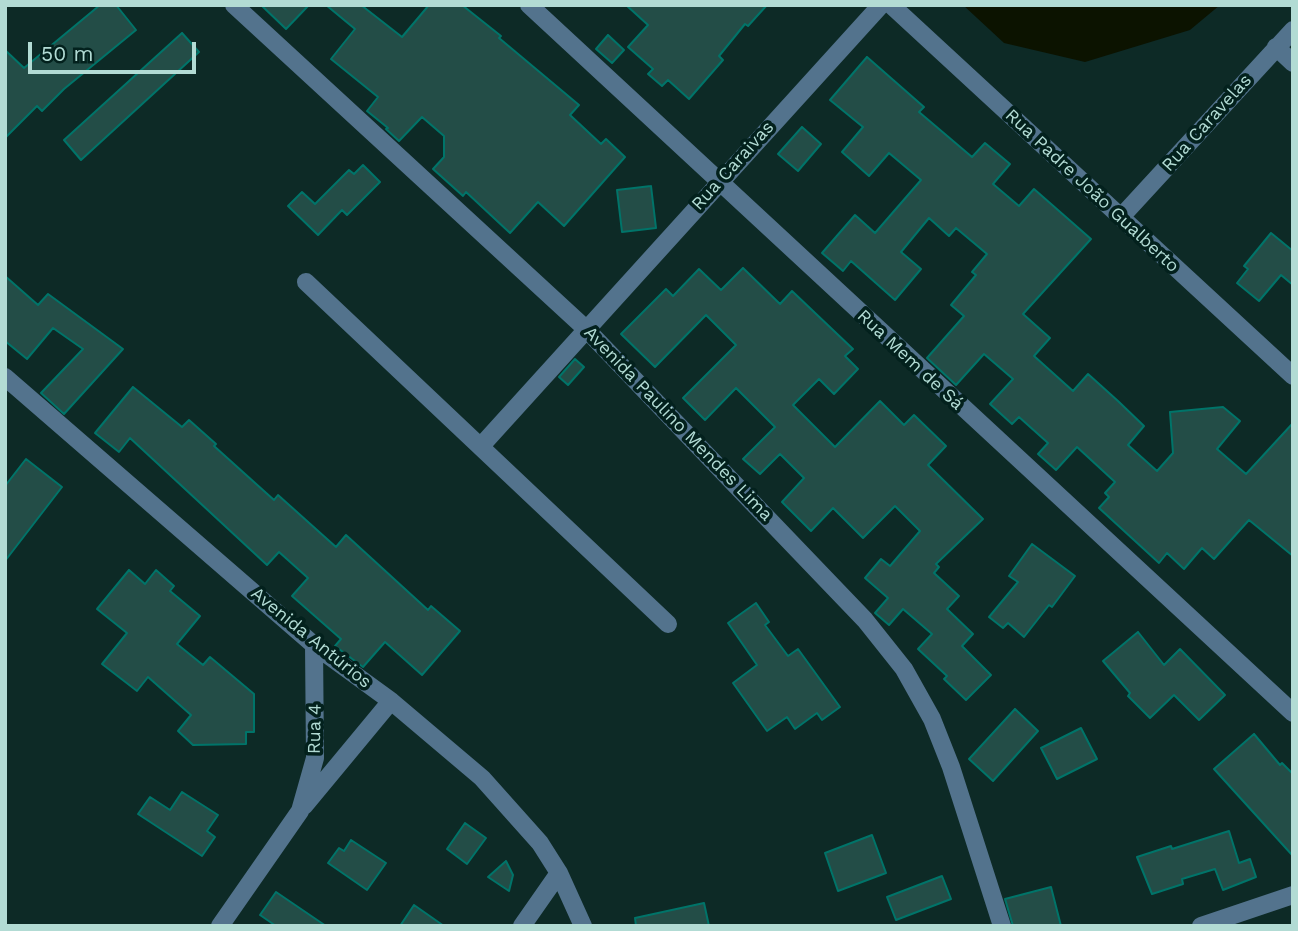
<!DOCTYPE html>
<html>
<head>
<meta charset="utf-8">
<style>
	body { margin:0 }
	#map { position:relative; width:1298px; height:931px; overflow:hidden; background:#0d2a26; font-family:"Work Sans",sans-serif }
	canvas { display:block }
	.frame { position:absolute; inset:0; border:7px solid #b2dbd4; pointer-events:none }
	.scale { position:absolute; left:28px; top:42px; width:168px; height:32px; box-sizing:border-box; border:4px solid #b2dbd4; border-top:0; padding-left:9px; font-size:21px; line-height:24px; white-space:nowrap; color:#b2dbd4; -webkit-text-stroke:5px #03211d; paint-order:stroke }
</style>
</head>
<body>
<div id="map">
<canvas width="1298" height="931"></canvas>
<div class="frame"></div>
<div class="scale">50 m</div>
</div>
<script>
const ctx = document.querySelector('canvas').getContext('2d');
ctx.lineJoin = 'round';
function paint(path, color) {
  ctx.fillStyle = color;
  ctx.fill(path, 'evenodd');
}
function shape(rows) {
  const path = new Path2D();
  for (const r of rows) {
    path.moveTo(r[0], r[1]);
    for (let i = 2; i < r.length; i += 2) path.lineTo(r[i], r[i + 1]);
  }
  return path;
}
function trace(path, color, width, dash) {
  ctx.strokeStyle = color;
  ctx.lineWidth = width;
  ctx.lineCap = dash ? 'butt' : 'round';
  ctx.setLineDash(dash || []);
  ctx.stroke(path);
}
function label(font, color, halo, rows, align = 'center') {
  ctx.font = font + ' "Work Sans",sans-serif';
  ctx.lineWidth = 7;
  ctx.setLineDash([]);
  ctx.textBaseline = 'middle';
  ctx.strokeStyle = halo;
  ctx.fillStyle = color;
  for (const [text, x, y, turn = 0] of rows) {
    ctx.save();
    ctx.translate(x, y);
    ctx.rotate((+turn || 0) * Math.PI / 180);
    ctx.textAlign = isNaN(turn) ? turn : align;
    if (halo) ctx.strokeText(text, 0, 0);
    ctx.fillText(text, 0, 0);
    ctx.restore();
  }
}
paint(shape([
	[963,5,1220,5,1190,30,1085,62,1004,43]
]), '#0c1300');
const building = shape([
	[100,5,116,5,136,30,64,89,42,111,37,106,5,138,5,50,24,68,100,5],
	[261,5,309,5,286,29,261,5],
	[326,5,361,5,402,37,429,5,462,5,501,36,499,38,579,105,570,115,601,144,606,139,625,157,564,226,538,202,510,233,466,192,463,196,433,169,444,157,444,136,422,117,399,141,386,129,388,128,367,111,378,97,331,59,355,29,326,5],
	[626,5,767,5,748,26,745,24,719,56,723,60,689,99,668,80,662,86,648,74,653,69,628,47,648,25,626,5],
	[182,33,199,52,81,160,64,140,182,33],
	[608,35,624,50,612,63,596,49,608,35],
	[867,57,924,107,919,112,972,157,985,143,1010,164,993,184,1019,206,1034,189,1091,239,1023,314,1050,338,1034,356,1073,391,1088,374,1118,401,1144,426,1128,445,1157,471,1173,453,1170,412,1223,407,1240,421,1217,449,1246,474,1293,423,1293,556,1249,520,1214,559,1202,548,1184,569,1167,553,1159,563,1099,508,1109,497,1105,493,1115,482,1077,447,1056,470,1038,454,1048,443,1019,417,1012,424,990,404,1013,379,984,354,956,385,927,358,964,316,951,305,976,275,972,272,987,254,956,228,949,236,929,218,901,252,921,269,895,300,851,261,843,271,822,253,855,215,875,233,921,180,889,153,869,176,842,152,863,127,830,100,867,57],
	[802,127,821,144,798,171,778,154,802,127],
	[363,165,380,182,347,215,342,210,318,235,288,206,302,192,315,204,349,170,354,174,363,165],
	[651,186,656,228,622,232,617,190,651,186],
	[1271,233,1293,251,1293,285,1281,275,1259,301,1237,283,1248,269,1244,266,1271,233],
	[743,268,780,304,792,291,853,349,845,356,858,369,834,394,819,379,793,405,835,447,880,401,904,425,914,415,946,446,928,465,983,519,936,564,939,567,934,573,959,596,947,609,973,634,962,646,991,675,966,700,944,679,947,676,918,649,932,634,903,609,889,625,875,613,888,598,865,578,881,559,890,566,920,531,895,506,863,538,833,508,811,531,782,502,804,478,780,454,760,474,743,459,775,427,736,388,705,420,683,398,736,345,706,315,655,367,621,334,666,289,673,296,699,269,721,290,743,268],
	[5,276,38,305,48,294,123,349,64,414,41,393,83,349,53,328,27,359,5,341,5,276],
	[575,359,584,367,568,385,559,377,575,359],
	[133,387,182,427,189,420,216,444,214,446,274,500,278,495,336,547,346,535,428,610,431,606,460,631,422,675,385,642,363,667,335,646,341,639,292,596,308,578,279,552,267,565,130,438,119,452,95,433,133,387],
	[26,459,62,487,5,561,5,486,26,459],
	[1032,544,1075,576,1052,607,1049,605,1024,637,1008,623,1003,628,989,617,1018,582,1009,576,1032,544],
	[129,570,145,584,156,570,174,586,170,591,200,616,177,644,203,665,210,657,254,694,254,732,246,732,246,744,193,745,178,731,191,715,148,677,137,691,102,664,127,633,97,609,129,570],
	[756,603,769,622,765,625,788,656,798,649,840,707,822,720,817,713,795,729,787,717,767,731,733,683,757,665,728,623,756,603],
	[1138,632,1164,665,1180,649,1225,695,1199,720,1174,695,1150,718,1128,696,1130,693,1103,661,1138,632],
	[1015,709,1038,731,993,781,969,759,1015,709],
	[1081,728,1097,759,1057,779,1041,748,1081,728],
	[1254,734,1280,765,1282,763,1293,774,1293,856,1214,769,1254,734],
	[182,792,218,815,207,831,215,837,202,856,138,814,150,797,170,810,182,792],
	[465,823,486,838,467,864,447,849,465,823],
	[1229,831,1239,863,1250,859,1256,877,1223,890,1215,869,1182,879,1183,884,1152,894,1137,857,1171,846,1172,849,1229,831],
	[872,835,886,873,838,891,825,853,872,835],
	[351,840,386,863,367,890,328,863,339,848,344,851,351,840],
	[506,861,513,875,509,891,488,877,506,861],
	[942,876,951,899,896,920,887,897,942,876],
	[1051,887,1061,926,1013,926,1005,899,1051,887],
	[276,892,326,926,276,926,260,915,276,892],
	[704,903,709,926,636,926,635,918,704,903],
	[414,905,444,926,400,926,414,905]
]);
paint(building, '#234d47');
trace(building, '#007469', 2);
trace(shape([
	[234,5,586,329,865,620,904,669,932,719,951,767,1002,926],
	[529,5,1293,713],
	[891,5,1293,376],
	[1276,47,1293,63],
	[1121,217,1293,30],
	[306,282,668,624],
	[5,377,314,645,391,701,482,778,540,843,559,873,583,926],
	[481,446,881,5],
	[304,806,391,701],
	[220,926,300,811,315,758,314,645],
	[522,926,559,873],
	[1201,926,1293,895]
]), '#53738d', 18);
label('18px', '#b2dbd4', '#03211d', [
	["Rua Caravelas",1207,123,-48],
	["Rua Caraivas",733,166,-48],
	["Rua Padre João Gualberto",1092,191,43],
	["Rua Mem de Sá",910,360,43],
	["Avenida Paulino Mendes Lima",678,424,46],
	["Avenida Antúrios",311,638,39],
	["Rua 4",315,729,-89]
]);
</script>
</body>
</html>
